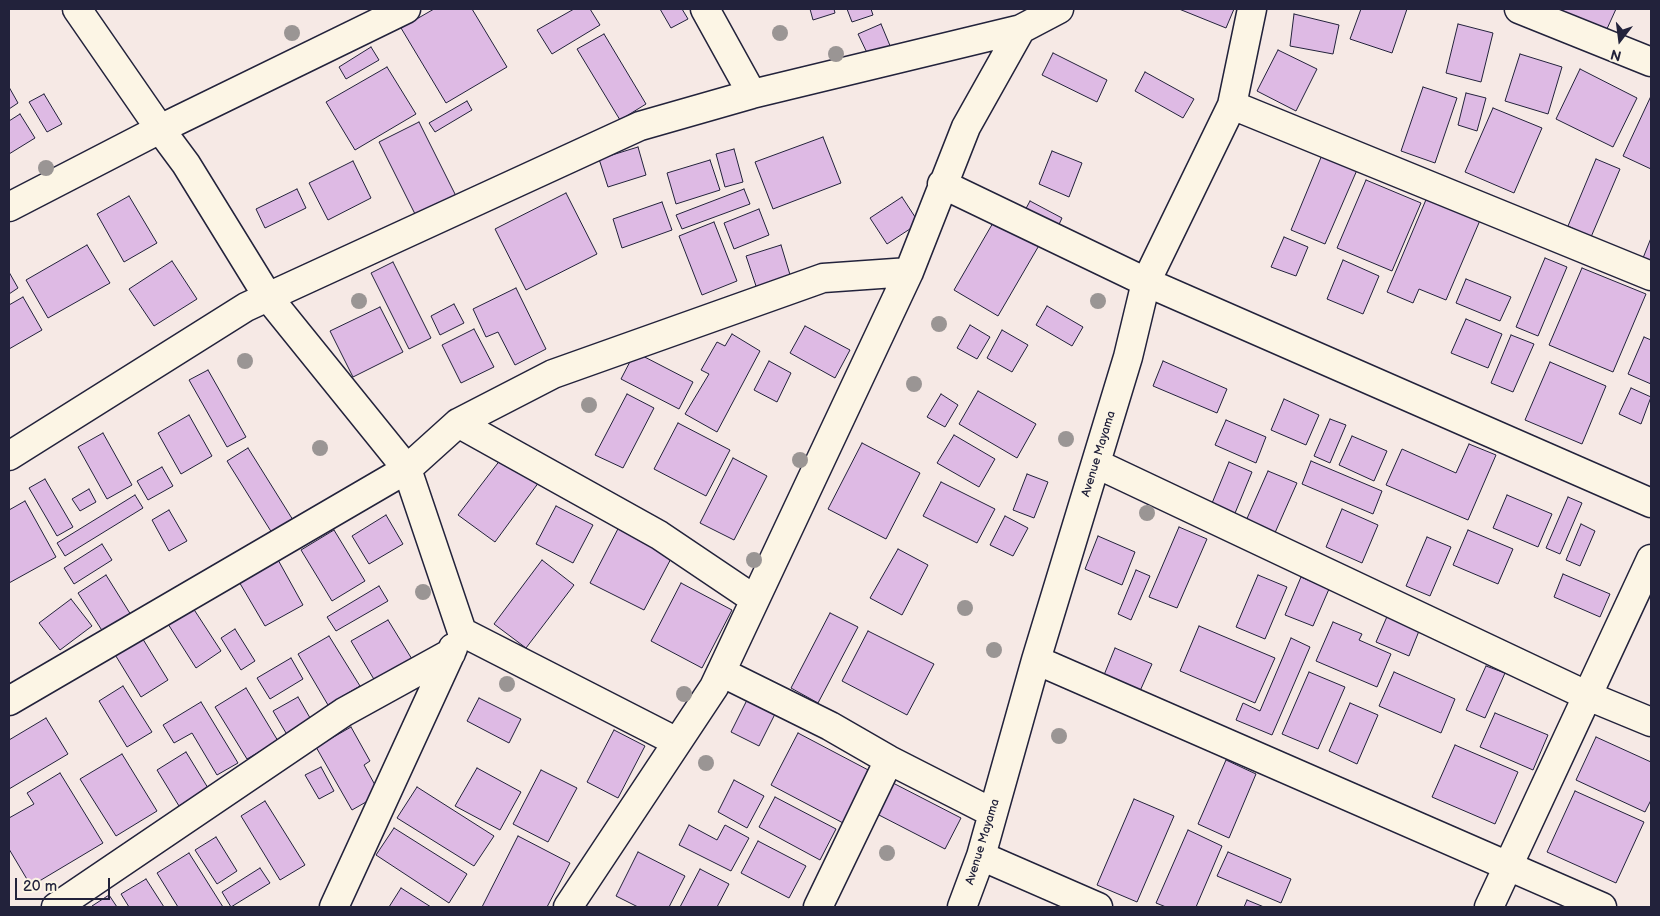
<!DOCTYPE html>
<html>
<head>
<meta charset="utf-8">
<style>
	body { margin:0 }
	#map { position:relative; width:1660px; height:916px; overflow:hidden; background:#f6e9e5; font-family:"Balsamiq Sans",sans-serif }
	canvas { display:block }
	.frame { position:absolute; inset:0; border:10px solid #22223b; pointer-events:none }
	.north { position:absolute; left:1595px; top:15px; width:50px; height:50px; -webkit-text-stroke:4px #fcf5e5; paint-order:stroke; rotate:195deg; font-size:14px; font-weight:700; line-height:20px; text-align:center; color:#22223b }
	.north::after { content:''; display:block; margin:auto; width:18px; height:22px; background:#22223b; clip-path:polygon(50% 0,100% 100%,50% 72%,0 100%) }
	.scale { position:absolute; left:15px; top:878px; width:95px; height:22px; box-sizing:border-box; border:2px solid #22223b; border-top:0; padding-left:6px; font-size:15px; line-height:18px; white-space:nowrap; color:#22223b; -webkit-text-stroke:4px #fcf5e5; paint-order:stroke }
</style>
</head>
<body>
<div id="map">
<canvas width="1660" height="916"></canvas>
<div class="frame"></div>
<div class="north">N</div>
<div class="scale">20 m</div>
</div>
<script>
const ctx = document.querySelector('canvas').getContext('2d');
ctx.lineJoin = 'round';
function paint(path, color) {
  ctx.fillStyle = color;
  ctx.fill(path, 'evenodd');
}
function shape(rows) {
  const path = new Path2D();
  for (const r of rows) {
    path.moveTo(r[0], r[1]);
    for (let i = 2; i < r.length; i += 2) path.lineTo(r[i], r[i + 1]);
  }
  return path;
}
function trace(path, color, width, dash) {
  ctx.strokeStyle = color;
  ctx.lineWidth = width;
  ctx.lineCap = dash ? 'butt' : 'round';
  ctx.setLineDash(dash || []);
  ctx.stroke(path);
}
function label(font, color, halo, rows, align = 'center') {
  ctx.font = font + ' "Balsamiq Sans",sans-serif';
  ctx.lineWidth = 4;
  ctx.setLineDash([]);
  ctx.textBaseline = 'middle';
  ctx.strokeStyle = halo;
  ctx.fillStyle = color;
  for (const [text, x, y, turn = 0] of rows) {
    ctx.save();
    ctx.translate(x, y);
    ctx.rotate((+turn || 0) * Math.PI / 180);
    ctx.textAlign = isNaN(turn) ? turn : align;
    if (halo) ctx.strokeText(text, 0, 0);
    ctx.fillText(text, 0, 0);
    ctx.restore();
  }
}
const building = shape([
	[434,9,472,9,507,67,446,103,401,28,434,9],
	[574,9,590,9,600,25,552,54,537,30,574,9],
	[660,9,682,9,688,19,671,28,660,9],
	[810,9,834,9,835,13,813,20,810,9],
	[847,9,871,9,873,15,852,22,847,9],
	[1179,9,1234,9,1226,28,1179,9],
	[1361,9,1407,9,1392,53,1350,39,1361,9],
	[1557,9,1616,9,1606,31,1557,9],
	[1294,14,1339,25,1333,54,1290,46,1294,14],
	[881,24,891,48,869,57,858,34,881,24],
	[1458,24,1493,33,1481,82,1446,73,1458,24],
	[604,34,646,104,620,120,577,49,604,34],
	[371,47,379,60,346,79,339,67,371,47],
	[1278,50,1317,69,1296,111,1257,91,1278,50],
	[1053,53,1107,80,1097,102,1042,75,1053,53],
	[1520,54,1562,67,1548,114,1505,101,1520,54],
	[387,67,416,114,355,150,326,102,387,67],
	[1580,69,1637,98,1613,147,1556,119,1580,69],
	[1145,72,1194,99,1183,118,1135,91,1145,72],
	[9,87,18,103,9,109,9,87],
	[1423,87,1457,98,1435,163,1401,151,1423,87],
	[1466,93,1486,98,1477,131,1458,125,1466,93],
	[44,94,62,124,47,132,29,102,44,94],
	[1651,96,1651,169,1623,156,1651,96],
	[467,101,472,110,435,132,429,123,467,101],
	[1493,108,1542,128,1514,193,1465,172,1493,108],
	[20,114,35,138,9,154,9,121,20,114],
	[419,122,456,196,416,216,379,142,419,122],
	[823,137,841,183,773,209,755,162,823,137],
	[638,147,646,175,608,187,599,159,638,147],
	[734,149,743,182,725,187,716,154,734,149],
	[1052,151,1082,163,1069,197,1039,184,1052,151],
	[1322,155,1357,170,1325,244,1291,230,1322,155],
	[1596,159,1620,169,1591,237,1568,226,1596,159],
	[710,160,720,190,676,204,667,173,710,160],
	[353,161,371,198,328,220,309,183,353,161],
	[1366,180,1421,203,1392,271,1337,248,1366,180],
	[297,189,306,208,265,228,256,209,297,189],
	[744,189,750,204,682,229,676,215,744,189],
	[566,193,597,254,526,290,495,229,566,193],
	[1428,195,1481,218,1446,300,1419,289,1413,303,1387,292,1428,195],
	[129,196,157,243,124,262,97,214,129,196],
	[902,197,919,223,887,244,870,218,902,197],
	[1030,201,1062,218,1055,233,1022,216,1030,201],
	[662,202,672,230,622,248,613,219,662,202],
	[759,209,769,235,734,249,724,223,759,209],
	[997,216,1041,242,998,316,954,290,997,216],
	[714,222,737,281,702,295,679,236,714,222],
	[1284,237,1308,247,1296,276,1271,267,1284,237],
	[1651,238,1651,261,1643,258,1651,238],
	[87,245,110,283,48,318,26,280,87,245],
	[781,245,791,278,757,289,746,256,781,245],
	[1545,258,1567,267,1538,336,1516,327,1545,258],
	[1343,260,1379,276,1363,314,1327,299,1343,260],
	[172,261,197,299,154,326,129,289,172,261],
	[393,262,431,338,409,349,371,273,393,262],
	[1582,268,1646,294,1613,372,1549,345,1582,268],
	[9,272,18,288,9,294,9,272],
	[1466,279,1511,297,1500,321,1456,303,1466,279],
	[516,288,546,349,515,365,498,332,486,337,473,309,516,288],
	[23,297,42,330,9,349,9,305,23,297],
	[454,304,464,323,440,335,431,316,454,304],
	[1047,306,1083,327,1072,346,1036,325,1047,306],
	[380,307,403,352,353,377,330,331,380,307],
	[1466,319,1502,334,1488,368,1451,353,1466,319],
	[970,325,990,337,977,359,957,348,970,325],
	[805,326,850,350,835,378,790,353,805,326],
	[474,329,494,367,461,383,442,345,474,329],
	[1002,330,1028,345,1012,372,987,358,1002,330],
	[732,334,760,351,717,432,685,414,709,374,701,370,717,342,725,346,732,334],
	[1511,335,1534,344,1513,392,1491,383,1511,335],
	[1644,337,1651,340,1651,384,1628,374,1644,337],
	[635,352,693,382,679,409,621,379,635,352],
	[769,361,791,373,777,402,754,390,769,361],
	[1163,361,1227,389,1217,413,1153,386,1163,361],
	[1550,362,1606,386,1582,444,1525,420,1550,362],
	[208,370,246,437,227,447,189,380,208,370],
	[1631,388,1651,397,1641,424,1619,414,1631,388],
	[978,391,1036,424,1017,458,959,424,978,391],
	[627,394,654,408,623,468,595,455,627,394],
	[941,394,958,405,945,427,927,417,941,394],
	[1284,399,1319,415,1306,445,1271,430,1284,399],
	[189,415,212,456,181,474,158,433,189,415],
	[1330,419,1346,425,1330,463,1314,456,1330,419],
	[1226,420,1266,437,1256,463,1215,445,1226,420],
	[678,423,730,450,706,496,654,469,678,423],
	[103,433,132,485,107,499,78,447,103,433],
	[954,435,995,459,979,487,937,463,954,435],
	[1352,436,1387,451,1374,481,1339,465,1352,436],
	[862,443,920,473,886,539,828,509,862,443],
	[1469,444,1496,455,1468,520,1386,485,1402,449,1456,473,1469,444],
	[248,448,293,520,272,533,227,461,248,448],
	[504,455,539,482,495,542,458,515,504,455],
	[733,458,767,476,734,540,700,523,733,458],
	[1311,461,1382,491,1373,514,1302,484,1311,461],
	[1229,462,1252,472,1233,518,1210,508,1229,462],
	[162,467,173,486,148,500,137,481,162,467],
	[1268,471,1297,483,1274,535,1245,523,1268,471],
	[1027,474,1048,482,1034,518,1013,510,1027,474],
	[45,479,73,527,57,536,29,488,45,479],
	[941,482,995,509,977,543,923,516,941,482],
	[89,489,96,502,80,511,72,499,89,489],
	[135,495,143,508,65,556,57,543,135,495],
	[1507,495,1552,514,1538,547,1493,528,1507,495],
	[1568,497,1582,503,1560,554,1546,548,1568,497],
	[25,501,56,557,9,583,9,510,25,501],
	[556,506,593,525,573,563,536,544,556,506],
	[1342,509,1378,525,1362,563,1326,547,1342,509],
	[169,510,187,541,169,551,152,520,169,510],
	[386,515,403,544,369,564,352,536,386,515],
	[1005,516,1028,528,1013,556,990,545,1005,516],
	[621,523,675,551,644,610,590,583,621,523],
	[1581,524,1595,531,1580,566,1566,560,1581,524],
	[1179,527,1207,539,1177,608,1149,597,1179,527],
	[334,530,365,581,332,601,301,550,334,530],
	[1468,530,1513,549,1498,584,1453,565,1468,530],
	[1098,536,1135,552,1122,585,1085,569,1098,536],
	[1427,537,1451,547,1430,596,1406,586,1427,537],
	[102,544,112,560,74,584,64,568,102,544],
	[898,549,928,565,902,615,870,598,898,549],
	[277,558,303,605,265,626,238,580,277,558],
	[542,560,574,585,526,648,494,624,542,560],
	[1136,570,1150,576,1131,620,1118,614,1136,570],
	[1563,574,1610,594,1600,617,1554,597,1563,574],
	[106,575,131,615,103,632,78,593,106,575],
	[1258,575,1287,587,1265,639,1236,627,1258,575],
	[1301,577,1329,589,1313,626,1285,615,1301,577],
	[681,583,732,610,702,668,651,641,681,583],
	[379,586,388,601,336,631,327,617,379,586],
	[71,599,92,626,60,650,39,623,71,599],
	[193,608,221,651,196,668,168,624,193,608],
	[1389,612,1421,626,1409,656,1376,642,1389,612],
	[830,613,858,627,818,703,791,688,830,613],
	[388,620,415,664,378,686,351,641,388,620],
	[1333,622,1362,634,1359,640,1391,654,1377,687,1316,661,1333,622],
	[1199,626,1275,658,1255,703,1180,671,1199,626],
	[235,629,255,661,241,670,221,638,235,629],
	[868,631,934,664,907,715,842,681,868,631],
	[141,636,168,680,141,697,114,653,141,636],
	[329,636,360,686,328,705,298,654,329,636],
	[1291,638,1310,647,1272,735,1236,720,1243,703,1260,711,1291,638],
	[1115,648,1152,664,1140,691,1104,675,1115,648],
	[291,658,303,679,270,699,257,678,291,658],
	[1486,666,1505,673,1485,718,1466,710,1486,666],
	[1309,672,1345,687,1318,749,1282,734,1309,672],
	[1394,672,1455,699,1441,733,1379,706,1394,672],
	[123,686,152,732,127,747,99,701,123,686],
	[246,688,278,741,247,759,215,707,246,688],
	[298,697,313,723,289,738,273,711,298,697],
	[479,698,521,719,509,743,467,721,479,698],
	[748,698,776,712,759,746,731,732,748,698],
	[201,702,238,763,217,775,192,733,174,743,163,725,201,702],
	[1350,703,1378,715,1357,764,1329,751,1350,703],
	[1495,713,1548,735,1533,770,1480,747,1495,713],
	[46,718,68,754,9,789,9,740,46,718],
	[351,727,370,761,364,765,380,794,352,810,316,747,351,727],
	[614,730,645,746,618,798,587,782,614,730],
	[798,733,872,772,845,824,771,785,798,733],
	[1596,737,1651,762,1651,800,1645,812,1576,780,1596,737],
	[1455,745,1518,772,1495,824,1432,797,1455,745],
	[186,752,208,788,179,806,157,770,186,752],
	[122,754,157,811,116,836,80,779,122,754],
	[1226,760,1256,774,1229,838,1198,824,1226,760],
	[321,767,334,791,319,799,305,775,321,767],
	[477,768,521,792,500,830,455,806,477,768],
	[541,770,577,788,548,842,513,824,541,770],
	[60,773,103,843,31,886,9,849,9,818,34,804,27,793,60,773],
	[734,780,764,796,747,828,718,812,734,780],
	[893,783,961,818,945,849,877,814,893,783],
	[417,787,494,836,474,866,397,818,417,787],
	[1575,791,1644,822,1616,883,1547,852,1575,791],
	[775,797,836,829,820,860,759,827,775,797],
	[1134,799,1174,816,1137,902,1097,885,1134,799],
	[265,801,305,865,280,880,241,816,265,801],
	[689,825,717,840,725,825,749,838,731,871,679,845,689,825],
	[394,828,467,874,449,903,376,855,394,828],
	[1188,830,1222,846,1196,907,1166,907,1156,903,1188,830],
	[518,836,570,863,547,907,482,907,518,836],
	[216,837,237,871,217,884,195,850,216,837],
	[758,841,806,866,789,898,741,873,758,841],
	[638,852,685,876,669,907,638,907,616,896,638,852],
	[1228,852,1291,879,1281,903,1217,876,1228,852],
	[189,853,223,907,178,907,157,873,189,853],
	[260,868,270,883,231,907,222,892,260,868],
	[700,869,729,884,717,907,680,907,700,869],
	[146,879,164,907,129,907,121,894,146,879],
	[401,888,431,907,389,907,401,888],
	[109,895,117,907,93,907,92,906,109,895],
	[1247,900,1264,907,1244,907,1247,900]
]);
paint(building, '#debae4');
trace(building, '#22223b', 1);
const minor = shape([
	[77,9,160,129,186,164,268,297,407,469,462,632,677,742],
	[705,9,752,94],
	[1519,9,1651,62],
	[1232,105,1651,276],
	[942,184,1146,282,1651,503],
	[9,207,160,129,406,9],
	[458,423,659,535,754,599],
	[9,456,246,307,640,126,752,94,1021,29],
	[1097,464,1588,696,1651,722],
	[1036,660,1602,907],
	[721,672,830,726,889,760,993,813],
	[9,701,407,469,458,423,553,374,823,278,909,272],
	[981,856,1098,907],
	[56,907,344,712,451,653],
	[334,907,453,648],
	[568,907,714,687,909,272,966,127,1021,29,1059,9],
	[818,907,889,760],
	[962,907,981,856,1036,660,1128,357,1146,282,1232,105,1252,9],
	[1489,907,1651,559]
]);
trace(minor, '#22223b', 31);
trace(minor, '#fcf5e5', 28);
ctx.fillStyle = '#9a9594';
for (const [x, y] of [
	[292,33],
	[780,33],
	[836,54],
	[46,168],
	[359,301],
	[1098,301],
	[939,324],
	[245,361],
	[914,384],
	[589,405],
	[1066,439],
	[320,448],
	[800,460],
	[1147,513],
	[754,560],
	[423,592],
	[965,608],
	[994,650],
	[507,684],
	[684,694],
	[1059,736],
	[706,763],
	[887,853]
]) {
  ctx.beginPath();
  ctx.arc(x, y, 8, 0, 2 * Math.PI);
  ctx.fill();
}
label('12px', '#22223b', '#fcf5e5', [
	["Avenue Mayama",1099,454,-73],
	["Avenue Mayama",983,842,-73]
]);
</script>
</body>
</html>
